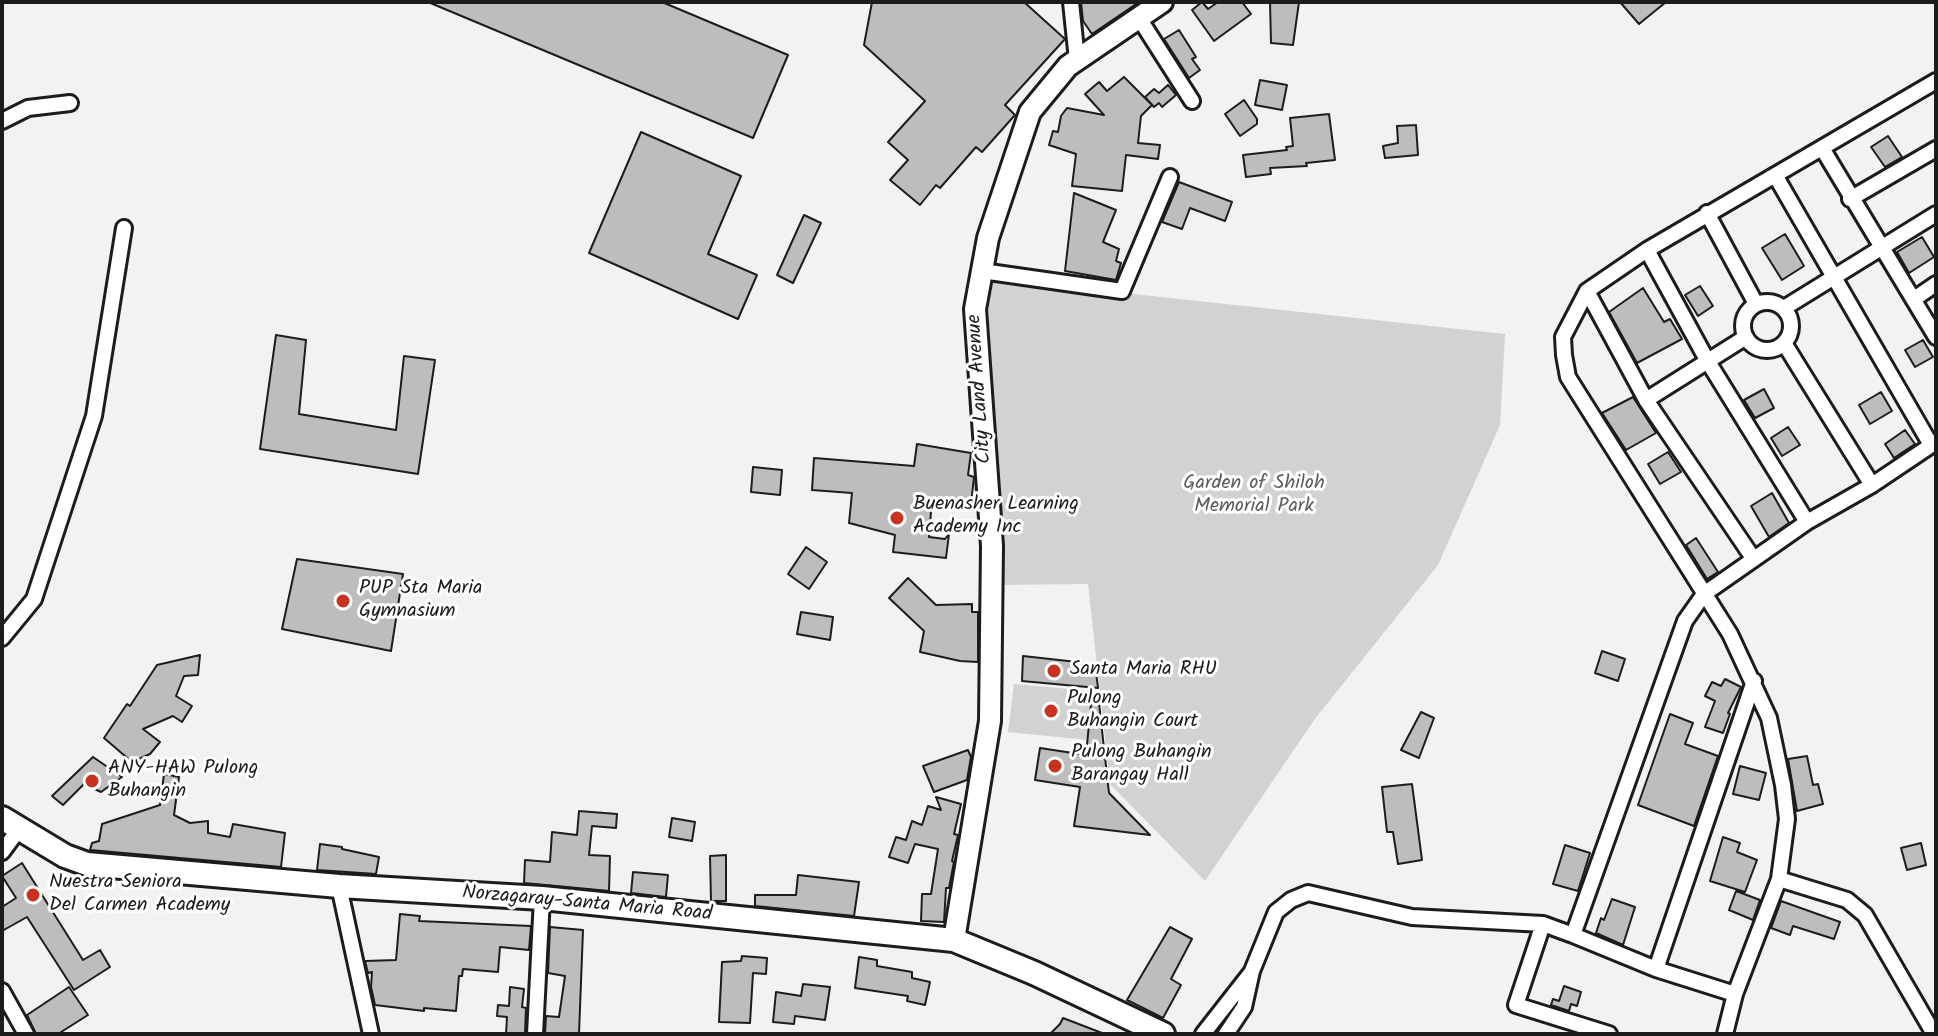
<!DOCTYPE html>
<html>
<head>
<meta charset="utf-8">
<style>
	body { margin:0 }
	#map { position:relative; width:1938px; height:1036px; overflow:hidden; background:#f2f2f2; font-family:Kalam,sans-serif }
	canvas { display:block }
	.frame { position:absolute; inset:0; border:4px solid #1c1c1c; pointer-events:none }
</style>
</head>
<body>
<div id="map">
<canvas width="1938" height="1036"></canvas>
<div class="frame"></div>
</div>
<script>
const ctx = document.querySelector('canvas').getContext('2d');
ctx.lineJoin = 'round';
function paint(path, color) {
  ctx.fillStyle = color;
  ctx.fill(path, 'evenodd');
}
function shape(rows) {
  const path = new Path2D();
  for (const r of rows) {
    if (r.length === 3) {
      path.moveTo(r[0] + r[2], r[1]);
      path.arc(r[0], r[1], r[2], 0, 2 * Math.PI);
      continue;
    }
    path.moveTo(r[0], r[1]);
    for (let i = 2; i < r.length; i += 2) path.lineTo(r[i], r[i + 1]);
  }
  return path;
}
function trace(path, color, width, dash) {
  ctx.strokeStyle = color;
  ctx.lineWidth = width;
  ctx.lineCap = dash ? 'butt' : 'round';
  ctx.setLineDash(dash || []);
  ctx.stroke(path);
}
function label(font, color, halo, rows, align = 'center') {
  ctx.font = font + ' Kalam,sans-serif';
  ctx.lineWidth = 6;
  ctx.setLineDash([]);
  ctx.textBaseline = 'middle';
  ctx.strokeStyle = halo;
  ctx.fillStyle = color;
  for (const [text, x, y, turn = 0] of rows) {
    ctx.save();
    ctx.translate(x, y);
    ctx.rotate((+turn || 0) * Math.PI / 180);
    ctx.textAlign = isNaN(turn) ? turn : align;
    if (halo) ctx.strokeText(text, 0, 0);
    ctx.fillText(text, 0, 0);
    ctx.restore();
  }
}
paint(shape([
	[982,271,1068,287,1505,334,1500,425,1438,565,1314,720,1205,881,1110,784,1088,584,993,585],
	[1014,684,1092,691,1088,740,1008,732]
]), '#d2d2d2');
const building = shape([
	[428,2,662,2,788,55,753,138,428,2],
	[872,2,1024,2,1065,39,1005,105,1015,115,982,152,976,147,940,188,936,185,920,205,890,180,908,160,888,142,925,101,864,45,872,2],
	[1081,2,1139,2,1092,34,1083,21,1081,2],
	[1202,2,1208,9,1218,2,1242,2,1251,14,1214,41,1192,10,1202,2],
	[1270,2,1299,2,1293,45,1271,43,1270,2],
	[1620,2,1666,2,1639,24,1620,2],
	[1179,30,1196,57,1192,59,1200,70,1189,78,1164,39,1179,30],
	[1124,77,1152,105,1141,116,1138,143,1160,145,1158,159,1126,155,1122,191,1072,186,1076,154,1049,145,1053,131,1058,132,1061,116,1067,108,1104,115,1085,94,1099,82,1107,91,1124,77],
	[1260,80,1287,85,1282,110,1255,105,1260,80],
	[1168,85,1176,95,1162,107,1159,103,1154,107,1145,97,1154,89,1159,93,1168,85],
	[1244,100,1257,119,1257,124,1240,136,1225,114,1244,100],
	[1329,114,1335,160,1306,163,1307,166,1270,168,1271,174,1246,177,1243,155,1287,150,1286,147,1293,146,1290,118,1329,114],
	[1416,125,1418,155,1385,158,1383,146,1398,143,1397,126,1416,125],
	[641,132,741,176,708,254,757,275,738,319,589,253,641,132],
	[1888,136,1902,157,1885,167,1871,147,1888,136],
	[1179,182,1232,202,1225,221,1190,208,1182,229,1162,222,1179,182],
	[1074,193,1116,210,1103,242,1119,249,1116,261,1121,263,1116,280,1065,271,1074,193],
	[804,215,821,223,793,283,777,275,804,215],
	[1785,234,1804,266,1782,280,1762,248,1785,234],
	[1922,237,1934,257,1909,273,1897,252,1922,237],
	[1700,286,1713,306,1698,316,1685,295,1700,286],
	[1643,288,1664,322,1670,319,1682,339,1637,363,1609,312,1643,288],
	[276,335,306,340,299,414,396,430,404,356,435,360,418,474,260,449,276,335],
	[1923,340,1933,357,1915,367,1905,350,1923,340],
	[1764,389,1774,408,1755,418,1744,400,1764,389],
	[1881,392,1892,411,1870,424,1859,405,1881,392],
	[1633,397,1656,433,1626,450,1602,413,1633,397],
	[1788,427,1800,445,1782,456,1771,438,1788,427],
	[1905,430,1915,444,1894,458,1885,444,1905,430],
	[917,444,971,453,968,475,974,477,971,504,932,499,929,537,945,539,949,534,946,558,893,552,895,535,849,523,852,493,812,490,814,458,914,466,917,444],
	[1668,452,1681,472,1660,484,1648,464,1668,452],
	[753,467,782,470,780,495,751,492,753,467],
	[1772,493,1789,523,1769,537,1751,506,1772,493],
	[1696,538,1718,572,1707,579,1686,545,1696,538],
	[806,547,827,562,809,589,788,574,806,547],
	[297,559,403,574,391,651,282,629,297,559],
	[908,578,936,605,972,604,972,612,978,612,978,662,960,661,920,652,924,631,889,598,908,578],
	[801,612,833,617,830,640,797,634,801,612],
	[1602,651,1625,659,1618,681,1595,673,1602,651],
	[200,655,198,675,184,676,176,696,192,706,182,722,173,716,143,729,160,742,150,754,132,762,104,738,127,704,130,706,157,665,200,655],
	[1023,656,1095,664,1098,688,1022,681,1023,656],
	[1725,679,1741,687,1728,713,1730,714,1723,733,1705,727,1715,701,1705,696,1712,682,1721,686,1725,679],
	[1092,694,1098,694,1109,793,1150,835,1074,826,1080,787,1035,780,1040,748,1086,755,1092,694],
	[1421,712,1434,718,1419,758,1401,750,1421,712],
	[1670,714,1693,723,1685,744,1718,756,1694,826,1638,805,1670,714],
	[968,750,971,757,967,780,934,792,923,766,968,750],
	[1807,756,1813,785,1818,784,1823,804,1797,811,1788,759,1807,756],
	[93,757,122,777,101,792,84,784,63,805,52,796,93,757],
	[1740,766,1766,773,1759,800,1733,794,1740,766],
	[164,774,179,777,174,815,190,823,208,821,208,833,230,837,233,824,285,833,281,867,90,850,92,843,99,841,102,824,160,805,164,774],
	[1412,784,1422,860,1398,864,1393,832,1387,832,1382,787,1412,784],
	[936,797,961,804,954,834,958,835,952,861,954,862,949,888,946,888,944,922,921,921,922,894,931,894,938,849,915,844,908,863,889,857,896,837,906,840,912,821,922,825,928,806,941,810,936,797],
	[579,811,617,814,616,828,592,826,589,855,610,856,609,891,524,883,525,860,550,862,552,832,577,835,579,811],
	[672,818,695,822,692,841,669,837,672,818],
	[1723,837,1740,843,1737,852,1757,860,1745,892,1710,881,1723,837],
	[1921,843,1926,865,1907,870,1901,848,1921,843],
	[320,844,342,847,342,849,379,857,376,874,317,870,320,844],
	[1565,845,1590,853,1578,891,1553,884,1565,845],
	[726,855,726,901,711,901,710,856,726,855],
	[22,863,83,960,100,950,110,967,74,990,27,917,2,931,2,907,16,898,2,876,22,863],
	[633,872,668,875,666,897,631,893,633,872],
	[798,875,859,882,854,916,755,906,755,895,796,895,798,875],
	[1736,891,1760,900,1753,920,1729,910,1736,891],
	[1612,899,1635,907,1623,945,1596,933,1601,918,1604,920,1612,899],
	[1781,901,1840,922,1834,939,1793,926,1790,935,1771,928,1781,901],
	[400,914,420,916,419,921,531,926,529,950,500,947,498,972,463,969,462,976,459,976,456,1011,424,1008,424,1011,375,1005,371,987,372,972,368,973,365,961,396,960,400,914],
	[550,927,583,930,579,1034,545,1034,546,1016,559,1017,565,976,548,973,550,927],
	[1170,927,1192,939,1171,979,1181,985,1163,1018,1127,1000,1170,927],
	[742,956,767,958,766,974,753,973,750,1023,719,1022,722,962,741,961,742,956],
	[859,957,877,960,877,966,912,972,912,978,930,982,925,1005,907,1001,908,996,855,988,859,957],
	[803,984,830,987,825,1020,795,1016,794,1024,773,1022,776,992,801,996,803,984],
	[1564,986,1581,992,1577,1006,1571,1004,1569,1011,1551,1005,1553,999,1559,1001,1564,986],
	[69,987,88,1015,58,1034,36,1034,27,1015,69,987],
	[510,987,524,989,522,1007,526,1008,525,1034,506,1034,507,1017,497,1016,498,1005,509,1006,510,987],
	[1063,1018,1102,1033,1102,1034,1050,1034,1060,1024,1063,1018]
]);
paint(building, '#bdbdbd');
trace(building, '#1c1c1c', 2);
const street = shape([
	[1071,2,1077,60],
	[1139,18,1192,101],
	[2,121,28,108,70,103],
	[1822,148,1936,337],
	[1775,175,1931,445],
	[1850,199,1936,149],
	[1707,213,1756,304],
	[1647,250,1587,291,1563,337,1564,355,1568,377,1730,634,1769,718,1783,785,1787,819,1779,879,1735,994,1725,1034],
	[982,271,1122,291,1170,177],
	[1587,291,1646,400],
	[1914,299,1936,284],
	[1767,326,24],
	[1784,308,1936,214],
	[1746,337,1646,400,1753,558],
	[1784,343,1872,485],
	[1807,522,1707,360,1647,250,1936,81],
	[2,638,34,599,94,416,124,228],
	[2,852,19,829],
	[1779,879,1847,900,1865,915,1934,1034],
	[339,886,371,1034],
	[1543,924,1516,1005,1609,1034],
	[1573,935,1656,969,1735,994],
	[1656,969,1754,681],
	[2,991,26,1034],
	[535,1034,542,898],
	[1203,1034,1250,974],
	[1226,1034,1244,1007,1252,971,1276,912,1291,900,1308,893,1412,917,1543,924,1573,935,1685,621,1704,594,1807,522,1872,485,1936,442]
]);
const secondary = shape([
	[954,940,990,721,992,546,975,309,988,238,1030,112,1068,66,1162,2]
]);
const primary = shape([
	[2,818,65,856,87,864,339,886,542,898,954,940,1034,973,1163,1034]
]);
trace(street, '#1c1c1c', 20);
trace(secondary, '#1c1c1c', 26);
trace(primary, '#1c1c1c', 28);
trace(street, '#fff', 14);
trace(secondary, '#fff', 20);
trace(primary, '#fff', 22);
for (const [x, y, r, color] of [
	[897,518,8,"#c8321e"],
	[343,601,8,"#c8321e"],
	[1054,671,8,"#c8321e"],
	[1051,711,8,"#c8321e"],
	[1055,766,8,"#c8321e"],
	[92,781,8,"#c8321e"],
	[33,895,8,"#c8321e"]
]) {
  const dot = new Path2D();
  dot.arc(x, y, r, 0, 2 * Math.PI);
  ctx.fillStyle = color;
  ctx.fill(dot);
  trace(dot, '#fff', 3);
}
label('20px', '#1c1c1c', '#fff', [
	["City Land Avenue",981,389,-94],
	["Norzagaray-Santa Maria Road",587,905,5]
]);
label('20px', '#5c5c5c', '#fff', [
	["Garden of Shiloh",1254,485],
	["Memorial Park",1254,508]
]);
label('20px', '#1c1c1c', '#fff', [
	["Buenasher Learning",913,506],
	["Academy Inc",913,529],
	["PUP Sta Maria",359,590],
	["Gymnasium",359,613],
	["Santa Maria RHU",1070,671],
	["Pulong",1067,700],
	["Buhangin Court",1067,723],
	["Pulong Buhangin",1071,754],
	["Barangay Hall",1071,777],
	["ANY-HAW Pulong",108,770],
	["Buhangin",108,793],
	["Nuestra Seniora",49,884],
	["Del Carmen Academy",49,907]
], 'left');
</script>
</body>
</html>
